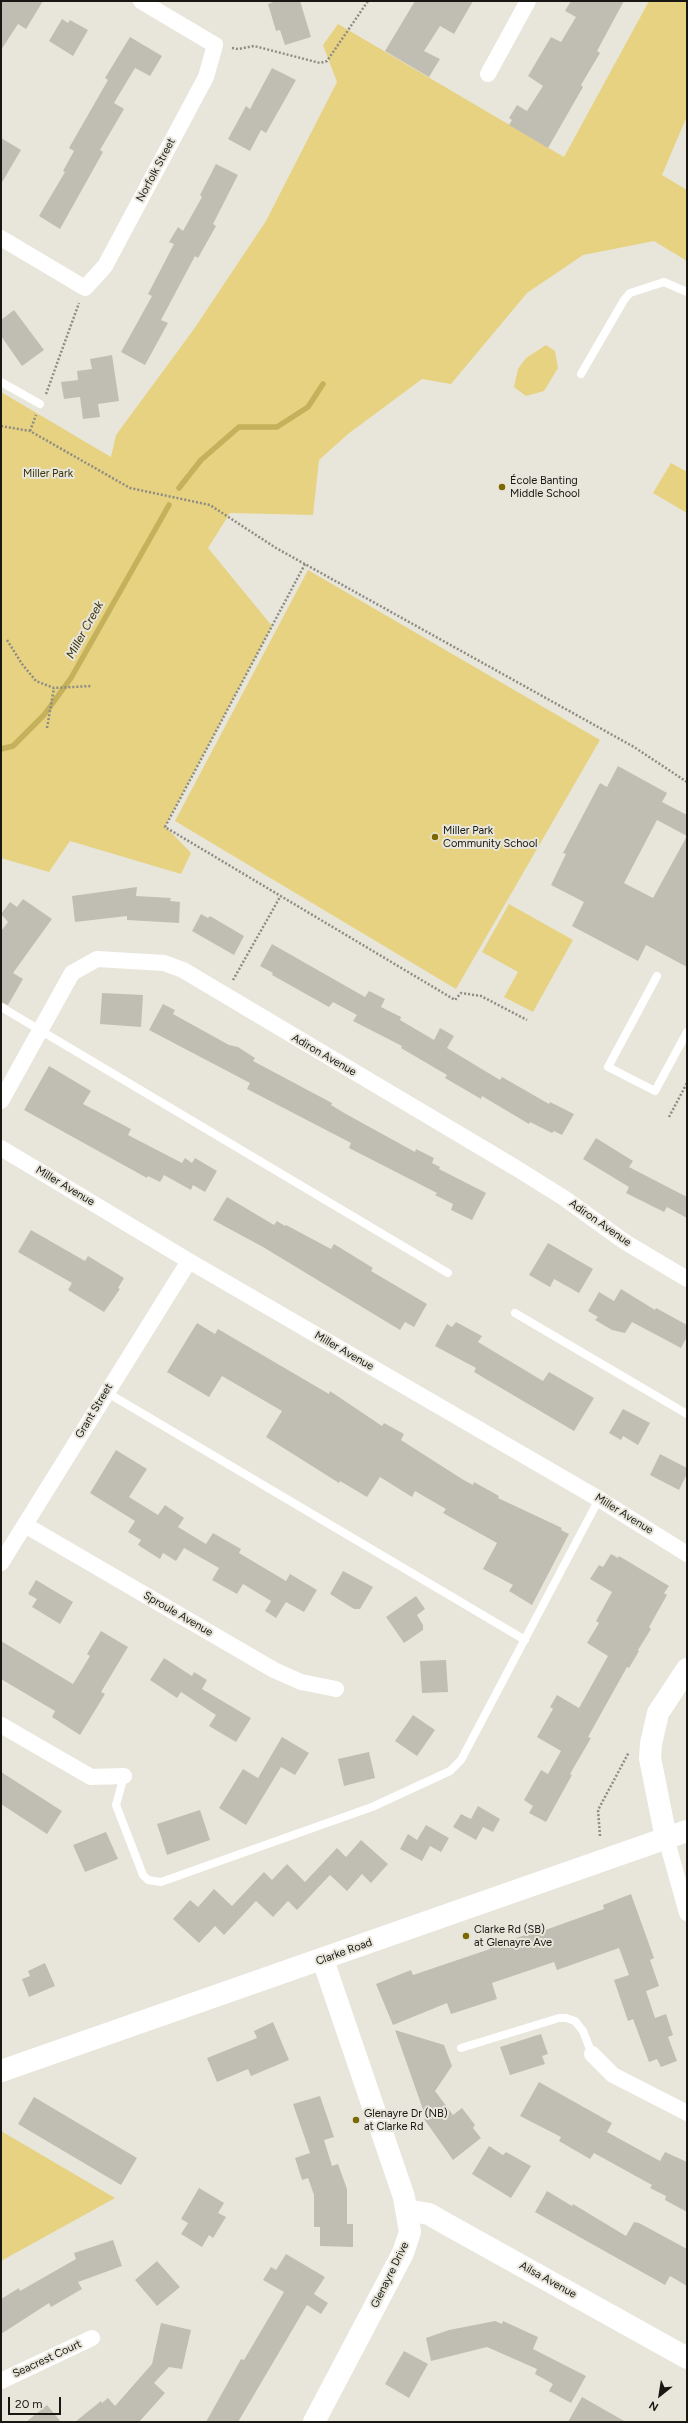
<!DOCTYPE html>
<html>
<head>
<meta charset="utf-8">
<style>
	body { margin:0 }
	#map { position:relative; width:688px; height:2423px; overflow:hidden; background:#e8e6db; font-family:Figtree,sans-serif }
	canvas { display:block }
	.frame { position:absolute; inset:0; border:2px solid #181713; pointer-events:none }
	.north { position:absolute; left:640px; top:2375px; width:40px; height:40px; -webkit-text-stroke:3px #e8e6db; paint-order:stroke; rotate:210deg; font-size:11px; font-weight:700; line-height:16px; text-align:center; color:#181713 }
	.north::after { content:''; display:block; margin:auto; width:14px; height:18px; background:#181713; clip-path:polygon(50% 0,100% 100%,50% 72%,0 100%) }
	.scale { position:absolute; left:8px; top:2397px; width:53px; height:18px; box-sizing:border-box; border:2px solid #181713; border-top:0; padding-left:5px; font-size:12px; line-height:14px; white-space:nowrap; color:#181713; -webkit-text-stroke:3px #e8e6db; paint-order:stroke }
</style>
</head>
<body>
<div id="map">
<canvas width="688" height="2423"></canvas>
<div class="frame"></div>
<div class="north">N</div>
<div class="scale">20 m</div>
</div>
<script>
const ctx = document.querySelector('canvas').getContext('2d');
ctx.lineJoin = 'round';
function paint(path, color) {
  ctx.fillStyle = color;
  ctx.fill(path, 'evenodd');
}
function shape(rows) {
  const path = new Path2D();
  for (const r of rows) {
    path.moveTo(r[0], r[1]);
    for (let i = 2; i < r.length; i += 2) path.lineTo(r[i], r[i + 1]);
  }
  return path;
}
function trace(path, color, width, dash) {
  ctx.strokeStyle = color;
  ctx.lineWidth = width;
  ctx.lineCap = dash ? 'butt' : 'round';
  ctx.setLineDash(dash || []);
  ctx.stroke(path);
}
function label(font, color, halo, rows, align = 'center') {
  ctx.font = font + ' Figtree,sans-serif';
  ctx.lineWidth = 4;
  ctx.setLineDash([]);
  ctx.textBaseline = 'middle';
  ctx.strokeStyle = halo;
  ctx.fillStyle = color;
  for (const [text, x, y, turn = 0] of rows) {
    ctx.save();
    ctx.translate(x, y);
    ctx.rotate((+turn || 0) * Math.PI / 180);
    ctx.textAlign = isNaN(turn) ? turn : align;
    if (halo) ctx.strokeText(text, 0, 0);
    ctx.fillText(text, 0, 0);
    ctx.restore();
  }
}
paint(shape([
	[649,1,687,1,687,116,662,175,687,190,687,261,654,241,583,255,527,293,451,384,422,379,348,434,319,460,313,515,230,513,208,548,272,626,165,826,191,853,181,874,70,841,49,872,1,858,1,392,111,457,116,435,194,329,266,221,337,82,323,45,338,24,564,157],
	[546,345,555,351,558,368,544,391,526,396,514,387,518,369,526,358],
	[671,463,687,472,687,513,653,493],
	[308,570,600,740,456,989,175,821],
	[509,904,573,940,533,1012,504,997,518,972,482,952],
	[1,2131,115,2198,1,2261]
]), '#e6d281');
trace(shape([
	[179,488,201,460,239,427,277,427,308,407,323,384],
	[1,749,13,746,44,715,71,678,169,505]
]), '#c5b15b', 5.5);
paint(shape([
	[1,1,43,1,26,29,18,24,1,50],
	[276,1,300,1,311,37,285,45,280,30,276,31,268,4],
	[415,1,473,1,454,34,440,26,424,51,440,59,429,77,385,51],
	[571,1,624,1,597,51,600,53,581,85,583,87,548,148,509,125,512,120,509,118,517,105,527,111,543,86,528,76,551,37,561,42,576,17,565,11],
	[62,19,68,23,70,20,88,30,73,56,49,41],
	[130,37,162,56,150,76,135,68,114,103,124,109,100,150,103,152,60,229,39,216,65,172,63,171,74,151,69,148,108,80,105,78],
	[272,68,296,80,266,133,261,130,250,151,228,139,246,106,250,109],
	[1,138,21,150,1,184],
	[216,164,238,175,213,224,216,226,198,258,195,256,161,320,168,323,145,365,121,352,152,296,148,294,174,244,169,242,178,227,183,231,202,197,200,195],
	[14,310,44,350,22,366,1,336,1,320],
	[112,355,119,401,98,404,100,417,83,419,80,397,64,399,61,382,78,380,77,371,92,369,90,359],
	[618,766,667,793,662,802,687,815,687,967,646,945,638,961,572,926,584,902,551,885,566,854,563,853,600,783,607,787],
	[657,820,687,836,653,898,624,883],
	[137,887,136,896,171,898,170,901,180,902,179,923,127,920,127,916,75,922,72,896],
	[23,899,52,919,13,973,23,979,8,1005,1,1002,1,931,8,922,1,914,10,902,17,907],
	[201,914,208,918,210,916,244,936,234,955,192,931],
	[272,944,365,997,369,991,385,999,381,1007,401,1017,400,1020,434,1040,440,1028,454,1036,447,1048,500,1080,502,1077,549,1104,550,1102,574,1114,562,1135,554,1131,552,1133,530,1122,529,1124,482,1096,481,1099,445,1078,447,1075,401,1048,402,1046,353,1021,357,1015,333,1002,329,1007,272,975,273,973,260,966],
	[102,993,143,995,141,1027,100,1024],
	[163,1004,175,1010,173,1014,229,1045,238,1047,255,1058,253,1061,332,1103,331,1105,346,1114,415,1152,416,1149,434,1158,432,1163,440,1167,439,1169,486,1193,472,1220,451,1210,453,1204,435,1195,437,1193,349,1148,351,1143,247,1089,250,1083,149,1030],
	[49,1066,91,1091,83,1104,131,1129,128,1135,182,1163,185,1158,192,1163,195,1158,217,1171,205,1192,193,1185,191,1190,164,1175,160,1182,148,1176,147,1178,24,1110],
	[596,1138,633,1161,629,1167,687,1197,687,1218,667,1207,664,1212,626,1193,629,1187,583,1159],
	[227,1197,274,1225,277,1221,285,1226,286,1225,331,1249,334,1244,373,1268,371,1271,427,1304,414,1327,405,1322,400,1330,263,1247,213,1220],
	[31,1230,85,1261,88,1256,124,1278,118,1288,120,1289,104,1312,68,1290,72,1283,18,1252],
	[548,1243,593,1269,579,1293,554,1279,550,1287,529,1275],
	[621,1289,655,1310,656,1308,687,1325,687,1337,681,1348,632,1322,625,1333,612,1330,595,1320,598,1317,588,1311,599,1292,614,1301],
	[456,1322,482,1336,478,1342,543,1381,549,1372,594,1398,574,1431,474,1372,476,1368,435,1346,447,1324,452,1327],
	[197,1323,215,1334,218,1329,329,1394,330,1391,382,1426,384,1423,404,1434,401,1440,462,1479,473,1485,474,1482,499,1496,498,1498,562,1528,561,1530,569,1534,532,1605,509,1591,513,1585,483,1569,497,1543,443,1513,446,1509,415,1491,412,1497,380,1477,367,1497,340,1481,339,1483,266,1437,282,1411,222,1376,209,1397,167,1372],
	[623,1409,650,1423,638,1445,623,1436,621,1440,609,1433],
	[116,1450,147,1469,129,1497,158,1515,165,1505,184,1518,178,1527,206,1544,213,1533,241,1549,239,1553,286,1581,290,1574,317,1590,304,1612,286,1602,276,1618,265,1611,271,1601,243,1584,237,1594,212,1580,219,1568,184,1548,176,1561,163,1553,160,1559,138,1545,141,1540,128,1532,135,1521,90,1493],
	[660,1454,687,1468,687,1474,679,1490,650,1475],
	[611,1554,618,1558,619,1556,669,1586,664,1593,667,1595,649,1627,651,1629,638,1650,639,1651,629,1668,627,1667,588,1737,591,1738,570,1774,572,1775,546,1822,529,1813,533,1806,524,1800,541,1770,548,1774,561,1751,537,1737,553,1709,550,1707,557,1695,579,1708,608,1656,587,1643,599,1623,596,1621,612,1592,590,1579,599,1565,603,1567],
	[343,1571,373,1587,360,1609,354,1609,330,1594],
	[36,1580,73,1602,60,1624,32,1607,37,1599,28,1594],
	[416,1596,425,1609,417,1615,423,1625,423,1630,404,1643,386,1617],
	[101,1631,128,1647,101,1692,105,1694,80,1735,52,1717,55,1711,1,1679,1,1641,73,1684,90,1656,87,1654],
	[164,1658,192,1676,194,1672,207,1680,202,1689,251,1718,236,1742,209,1726,216,1715,181,1692,177,1698,150,1680],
	[446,1660,448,1692,422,1693,420,1661],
	[413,1715,435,1730,417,1756,395,1741],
	[282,1737,309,1753,295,1775,281,1767,246,1825,219,1808,243,1769,258,1778],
	[369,1752,375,1778,344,1786,338,1759],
	[1,1772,62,1811,47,1834,1,1804],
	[478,1806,500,1819,493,1832,483,1827,476,1840,453,1827,461,1814,471,1819],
	[200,1810,210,1840,167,1855,157,1824],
	[426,1825,449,1838,441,1852,430,1846,422,1861,400,1849,408,1834,417,1840],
	[106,1832,118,1859,85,1872,73,1845],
	[361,1840,388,1864,371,1883,362,1874,347,1891,330,1875,297,1910,288,1901,273,1917,256,1901,224,1935,215,1926,199,1943,173,1919,190,1900,198,1907,214,1889,232,1906,264,1872,272,1880,287,1864,305,1882,337,1848,346,1857],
	[631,1894,654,1958,650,1960,659,1986,646,1991,655,2018,666,2014,673,2035,668,2037,677,2061,661,2067,657,2059,649,2062,633,2019,628,2021,614,1980,629,1975,619,1948,557,1970,554,1962,492,1983,497,1999,451,2014,447,2003,393,2025,376,1984,411,1970,413,1975,490,1949,489,1947,534,1932,534,1934,604,1909,603,1905],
	[45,1963,55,1986,29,1997,22,1979,30,1976,28,1971],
	[273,2022,289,2060,251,2076,248,2069,217,2082,207,2058,257,2038,254,2031],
	[395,2030,444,2045,452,2066,435,2091,453,2115,462,2108,475,2125,473,2128,481,2138,453,2160,424,2119,426,2118],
	[541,2034,548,2054,542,2056,545,2064,510,2075,500,2047],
	[539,2082,612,2123,607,2132,660,2161,665,2152,687,2162,687,2212,665,2200,666,2196,650,2188,652,2185,594,2153,590,2159,559,2141,561,2137,520,2116],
	[320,2096,334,2137,324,2140,332,2166,338,2164,347,2189,347,2224,353,2224,353,2247,320,2246,320,2227,314,2227,314,2195,308,2178,302,2180,295,2158,310,2153,293,2104],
	[34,2097,137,2158,121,2185,18,2124],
	[489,2146,503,2155,506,2152,531,2166,511,2198,472,2174],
	[199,2188,224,2203,218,2213,226,2217,213,2238,209,2235,202,2247,181,2234,188,2223,181,2219],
	[547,2191,572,2206,573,2204,626,2236,634,2222,639,2223,687,2249,687,2286,670,2276,665,2285,535,2212],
	[113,2240,122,2266,78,2282,82,2289,51,2307,49,2303,1,2334,1,2299,19,2288,20,2291,76,2259,74,2253],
	[286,2254,325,2277,314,2294,328,2303,321,2314,307,2305,238,2422,206,2422,241,2359,244,2360,284,2292,263,2280,271,2267,276,2270],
	[157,2261,180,2287,157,2306,135,2280],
	[495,2321,502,2324,503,2321,538,2337,533,2349,586,2376,571,2403,549,2391,553,2384,535,2374,537,2369,487,2347,431,2361,426,2338,449,2330],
	[161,2323,191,2330,182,2369,169,2367,154,2383,165,2393,139,2422,75,2422,101,2401,102,2403,108,2398,115,2406,152,2364],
	[404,2351,428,2364,409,2398,385,2384],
	[582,2397,626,2422,568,2422],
	[47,2405,61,2422,26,2422]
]), '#c0beb3');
trace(shape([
	[232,48,238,49,254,46,320,63,327,61,368,1],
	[46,394,79,303],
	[1,426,30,431,130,488,210,505,276,548,634,747,687,782],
	[30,431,36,415],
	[305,564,165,827,455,1000,461,993,481,996,527,1020],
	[7,640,22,664,36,681,54,688,91,686],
	[47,728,54,688],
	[233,980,280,897],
	[669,1117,687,1083],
	[600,1836,598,1810,629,1752]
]), '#8d8b83', 2.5, [2, 2]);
trace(shape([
	[581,374,624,300,630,293,664,282,687,292],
	[1,382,40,404],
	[657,976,608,1067,655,1091,687,1032],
	[1,1007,448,1273],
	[515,1313,687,1414],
	[106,1392,525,1640],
	[124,1776,116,1805,143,1875,148,1880,161,1882,372,1807,450,1771,461,1760,599,1499],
	[461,2048,559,2018,566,2018,575,2021,583,2031,592,2054]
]), '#fff', 8);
trace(shape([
	[488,74,528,1],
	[1,238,85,288,105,266,206,77,215,45,141,1],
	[1,1101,72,973,97,959,164,963,183,970,516,1168,564,1198,625,1242,687,1279],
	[1,1148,189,1261,599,1499,687,1554],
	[25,1525,274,1670,301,1682,336,1689],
	[1,1563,189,1261],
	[1,1725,91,1777,124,1776],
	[666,1838,687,1913],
	[592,2054,613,2075,687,2113],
	[1,2381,92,2338]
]), '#fff', 16);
trace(shape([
	[666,1838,650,1758,651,1744,658,1713,687,1669],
	[1,2071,687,1831],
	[406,2210,429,2214,441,2221,687,2358],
	[314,2422,403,2253,410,2232,404,2197,323,1960]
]), '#fff', 22);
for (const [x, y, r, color] of [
	[502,487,4,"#7c6800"],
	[435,837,4,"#7c6800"],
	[466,1936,4,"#7c6800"],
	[356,2120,4,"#7c6800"]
]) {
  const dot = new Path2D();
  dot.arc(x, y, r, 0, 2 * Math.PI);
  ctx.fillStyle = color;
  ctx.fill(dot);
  trace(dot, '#e8e6db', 1.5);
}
label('11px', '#181713', '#e8e6db', [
	["Norfolk Street",156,170,-62],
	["Adiron Avenue",324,1055,30],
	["Miller Avenue",65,1186,31],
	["Adiron Avenue",600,1223,35],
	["Miller Avenue",344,1351,30],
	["Grant Street",94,1411,-59],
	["Miller Avenue",624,1514,32],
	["Sproule Avenue",178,1614,30],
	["Clarke Road",344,1952,-20],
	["Glenayre Drive",390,2275,-64],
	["Ailsa Avenue",548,2280,29],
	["Seacrest Court",47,2359,-25]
]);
label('11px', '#3c340e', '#e8e6db', [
	["Miller Park",48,474]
]);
label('11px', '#181713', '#e8e6db', [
	["École Banting",510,481],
	["Middle School",510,494],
	["Miller Park",443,831],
	["Community School",443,844],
	["Clarke Rd (SB)",474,1930],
	["at Glenayre Ave",474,1943],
	["Glenayre Dr (NB)",364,2114],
	["at Clarke Rd",364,2127]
], 'left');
label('italic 12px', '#3d350f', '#e8e6db', [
	["Miller Creek",85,630,-61]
]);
</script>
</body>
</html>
